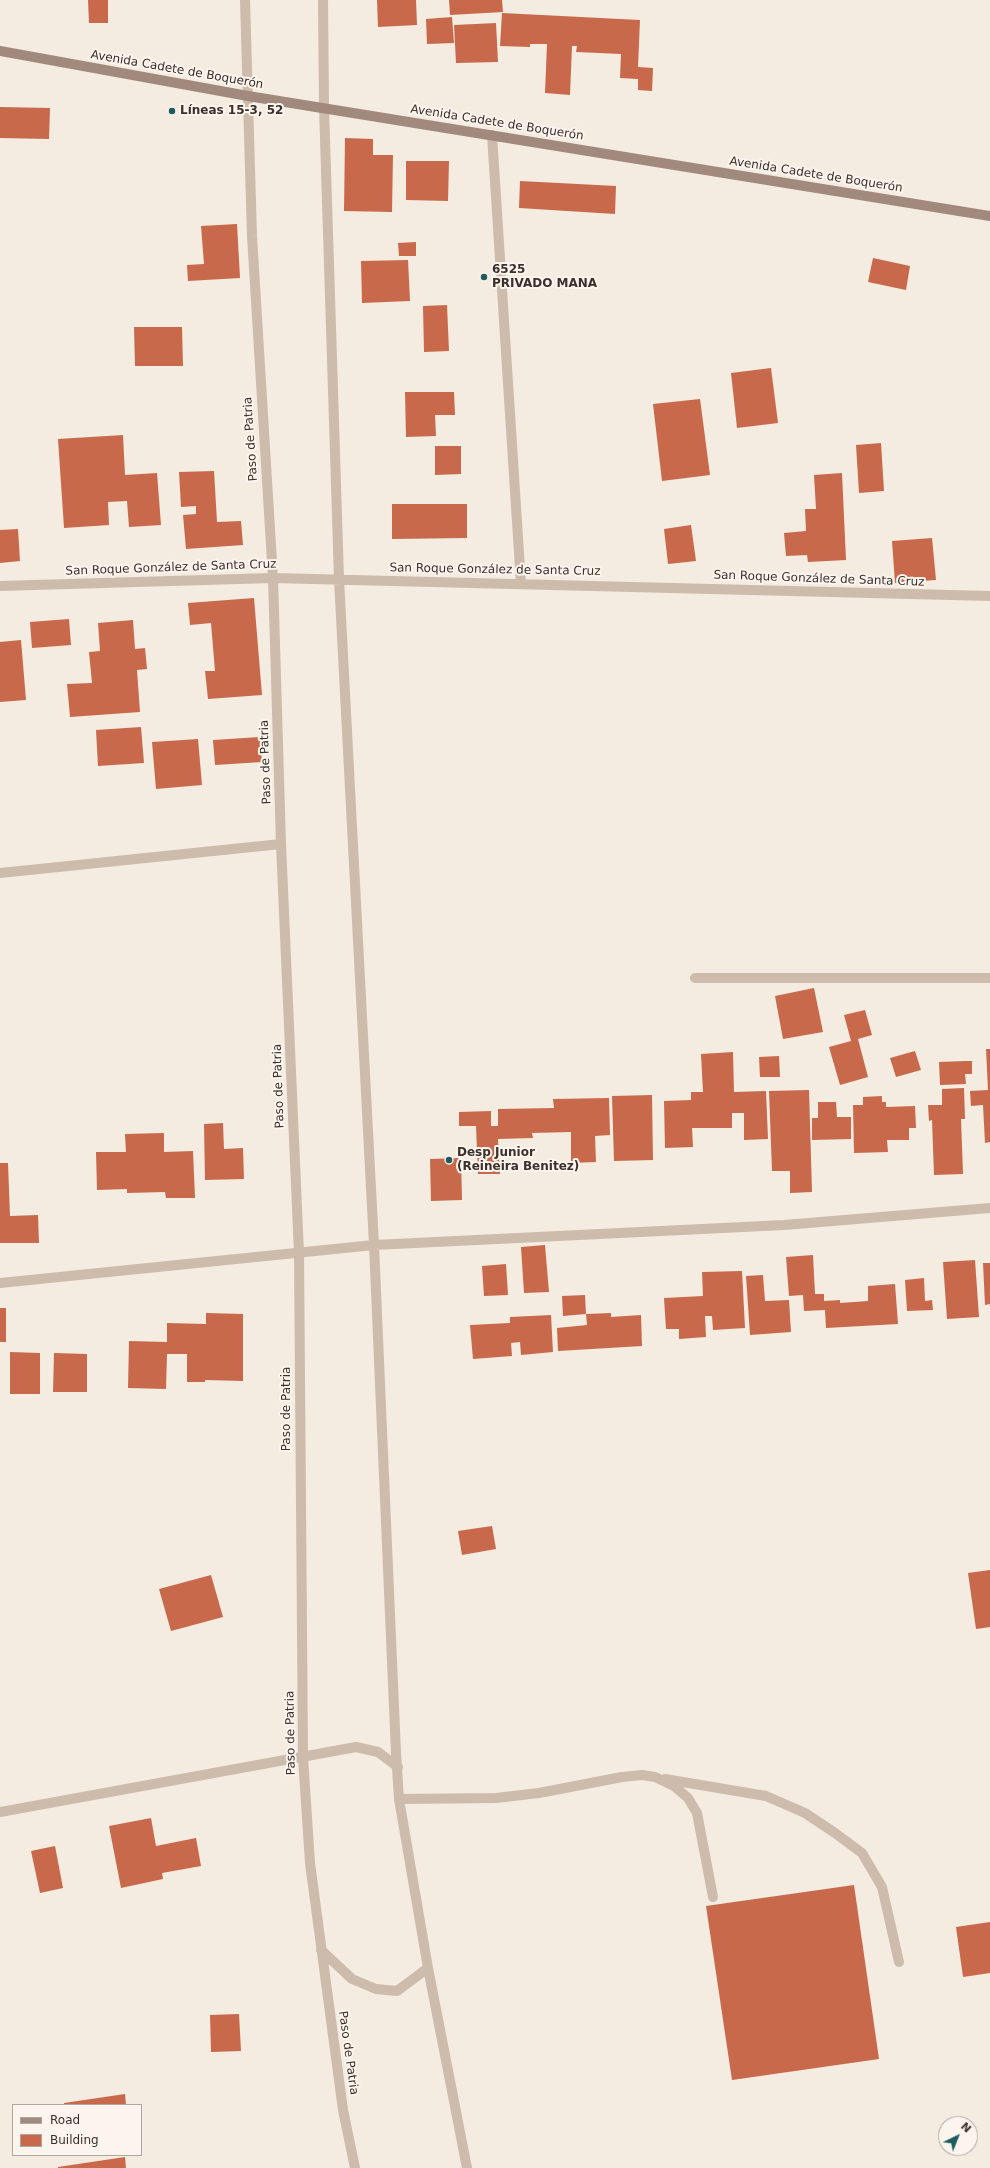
<!DOCTYPE html>
<html>
<head>
<meta charset="utf-8">
<style>
	body { margin:0 }
	#map { position:relative; width:990px; height:2168px; overflow:hidden; background:#f4ebe1; font-family:"DejaVu Sans",sans-serif }
	canvas { display:block }
	.legend { position:absolute; left:12px; top:2104px; width:130px; height:52px; box-sizing:border-box; background:#fbf5ee; border:1px solid #aea6a0; margin:0; padding:5px 7px; list-style:none; font-size:12px; color:#3b302b }
	.legend li { display:flex; align-items:center; gap:8px; height:20px }
	.legend b { width:20px; border:1px solid #aea6a0 }
	.north { position:absolute; left:938px; top:2116px; width:40px; height:40px; box-sizing:border-box; background:#fbf5ee; border:1px solid #aea6a0; border-radius:50%; rotate:43deg; font-size:11px; font-weight:700; line-height:16px; text-align:center; color:#3b302b }
	.north::after { content:''; display:block; margin:auto; width:14px; height:18px; background:#1f5a5e; clip-path:polygon(50% 0,100% 100%,50% 72%,0 100%) }
</style>
</head>
<body>
<div id="map">
<canvas width="990" height="2168"></canvas>
<ul class="legend">
<li><b style="height:5px;background:#a18a7d"></b>Road</li>
<li><b style="height:11px;background:#c8694b"></b>Building</li>
</ul>
<div class="north">N</div>
</div>
<script>
const ctx = document.querySelector('canvas').getContext('2d');
ctx.lineJoin = 'round';
function paint(path, color) {
  ctx.fillStyle = color;
  ctx.fill(path, 'evenodd');
}
function shape(rows) {
  const path = new Path2D();
  for (const r of rows) {
    path.moveTo(r[0], r[1]);
    for (let i = 2; i < r.length; i += 2) path.lineTo(r[i], r[i + 1]);
  }
  return path;
}
function trace(path, color, width, dash) {
  ctx.strokeStyle = color;
  ctx.lineWidth = width;
  ctx.lineCap = dash ? 'butt' : 'round';
  ctx.setLineDash(dash || []);
  ctx.stroke(path);
}
function label(font, color, halo, rows, align = 'center') {
  ctx.font = font + ' "DejaVu Sans",sans-serif';
  ctx.lineWidth = 4;
  ctx.setLineDash([]);
  ctx.textBaseline = 'middle';
  ctx.strokeStyle = halo;
  ctx.fillStyle = color;
  for (const [text, x, y, turn = 0] of rows) {
    ctx.save();
    ctx.translate(x, y);
    ctx.rotate((+turn || 0) * Math.PI / 180);
    ctx.textAlign = isNaN(turn) ? turn : align;
    if (halo) ctx.strokeText(text, 0, 0);
    ctx.fillText(text, 0, 0);
    ctx.restore();
  }
}
paint(shape([
	[88,0,108,0,108,23,89,23],
	[377,0,416,0,417,25,378,27],
	[449,0,502,0,503,12,450,15],
	[502,13,640,20,638,67,653,68,652,91,638,90,638,79,620,78,621,54,576,52,577,46,572,46,570,95,545,93,547,44,530,44,530,47,500,46],
	[452,17,454,43,427,44,426,19],
	[496,23,498,62,456,63,454,25],
	[0,107,50,108,49,139,0,138],
	[345,138,373,139,373,155,393,155,392,212,344,211],
	[406,161,449,161,448,201,406,200],
	[520,181,616,186,615,214,519,208],
	[237,224,240,278,188,281,187,265,204,264,201,226],
	[416,242,416,256,399,256,398,243],
	[873,258,910,266,906,290,868,282],
	[408,260,410,301,362,303,361,261],
	[447,305,449,351,424,352,423,306],
	[134,327,182,327,183,366,135,366],
	[771,368,778,423,737,428,731,373],
	[405,392,454,392,455,415,435,415,436,436,406,437],
	[700,399,710,475,662,481,653,404],
	[123,435,125,475,157,473,161,525,129,527,127,501,108,502,109,525,64,528,58,439],
	[881,443,884,491,859,493,856,445],
	[435,446,461,446,461,474,435,475],
	[214,471,217,522,241,521,243,545,186,549,183,515,196,514,196,506,181,507,179,472],
	[842,473,846,560,808,562,807,555,786,556,784,533,806,531,805,509,816,509,814,475],
	[392,504,467,504,467,538,392,539],
	[691,525,696,561,668,564,664,529],
	[18,529,20,561,0,563,0,530],
	[932,538,936,580,895,583,892,541],
	[254,598,262,695,208,699,205,671,215,671,211,623,190,625,188,603],
	[69,619,71,645,32,648,30,622],
	[133,620,135,649,145,648,147,669,137,670,140,712,70,717,67,684,92,683,89,652,100,651,98,623],
	[21,640,26,700,0,702,0,642],
	[141,727,144,763,98,766,96,730],
	[260,737,262,762,215,765,213,740],
	[198,739,202,785,156,789,152,742],
	[814,988,823,1032,783,1039,775,996],
	[865,1010,872,1035,858,1039,868,1077,840,1085,829,1047,851,1041,844,1015],
	[986,1049,990,1049,990,1142,985,1143,983,1105,971,1106,970,1091,988,1090],
	[915,1051,921,1070,896,1077,890,1058],
	[733,1052,734,1092,766,1091,768,1139,744,1140,744,1113,732,1113,732,1128,692,1128,693,1147,665,1148,664,1101,691,1100,691,1092,703,1092,701,1054],
	[779,1056,780,1077,760,1077,759,1057],
	[965,1061,972,1061,972,1074,965,1074,966,1084,940,1085,939,1062],
	[964,1088,965,1119,961,1119,963,1174,934,1175,932,1120,929,1121,928,1105,942,1105,942,1089],
	[809,1090,812,1192,790,1193,790,1171,772,1171,769,1091],
	[652,1095,653,1160,614,1161,612,1096],
	[882,1096,882,1102,886,1102,886,1107,915,1106,916,1128,909,1128,909,1140,887,1140,888,1152,854,1153,853,1105,863,1105,863,1097],
	[609,1098,610,1135,595,1136,596,1162,571,1163,571,1132,532,1133,533,1138,498,1139,500,1174,478,1174,476,1126,459,1126,459,1112,491,1111,491,1126,498,1126,498,1109,554,1108,553,1099],
	[818,1102,836,1102,837,1117,851,1117,851,1139,812,1140,812,1118,818,1118],
	[223,1123,224,1149,243,1148,244,1179,205,1180,204,1124],
	[164,1133,164,1152,193,1151,195,1198,166,1198,165,1192,127,1193,127,1189,97,1190,96,1152,126,1152,125,1134],
	[461,1158,462,1200,431,1201,430,1159],
	[0,1163,8,1163,10,1216,38,1215,39,1243,0,1243],
	[545,1245,549,1292,524,1293,521,1247],
	[813,1255,815,1294,824,1294,824,1301,840,1300,840,1303,868,1301,868,1286,895,1284,898,1324,826,1328,825,1310,804,1311,803,1295,789,1296,786,1257],
	[975,1260,979,1317,947,1319,943,1262],
	[983,1263,990,1263,990,1304,985,1305],
	[506,1264,508,1295,484,1296,482,1266],
	[742,1271,745,1328,713,1330,712,1316,705,1316,706,1337,679,1339,679,1329,666,1329,664,1298,703,1296,702,1272],
	[763,1275,765,1301,789,1300,791,1332,750,1335,746,1276],
	[924,1278,925,1301,932,1300,933,1310,907,1311,905,1280],
	[585,1295,586,1314,563,1316,562,1296],
	[0,1308,6,1308,6,1342,0,1342],
	[206,1313,243,1314,243,1381,205,1380,205,1382,187,1382,187,1354,167,1354,166,1389,128,1388,129,1341,167,1342,167,1323,206,1324],
	[611,1313,611,1317,641,1315,642,1346,558,1351,557,1328,587,1325,586,1314],
	[551,1315,553,1352,521,1355,520,1342,511,1343,512,1356,473,1359,470,1325,510,1323,510,1317],
	[10,1352,40,1353,40,1394,10,1394],
	[54,1353,87,1354,87,1392,53,1392],
	[492,1526,496,1549,462,1555,458,1531],
	[990,1570,990,1627,976,1629,968,1573],
	[211,1575,223,1617,171,1631,159,1589],
	[151,1818,156,1846,196,1838,201,1866,162,1873,163,1879,121,1888,109,1826],
	[55,1846,63,1888,40,1893,31,1851],
	[854,1885,879,2059,732,2080,706,1906],
	[990,1922,990,1973,963,1977,956,1927],
	[239,2014,241,2051,211,2052,210,2015],
	[125,2094,126,2105,64,2105,64,2103],
	[125,2157,126,2168,58,2168,58,2167]
]), '#c8694b');
trace(shape([
	[665,1779,766,1796,805,1813,835,1833,862,1853,882,1887,899,1962],
	[399,1799,496,1798,539,1793,622,1777,642,1775,655,1777,674,1786,688,1798,697,1813,713,1897]
]), '#cdbbac', 10);
trace(shape([
	[245,0,252,236,273,578,281,844,299,1253,303,1757,310,1863,343,2110,355,2168],
	[323,0,324,107,339,579,374,1245,396,1753,399,1799,428,1968,467,2168],
	[492,135,521,584],
	[0,586,273,578,990,596],
	[0,873,281,844],
	[695,978,990,978],
	[0,1283,374,1245,784,1225,990,1208],
	[0,1812,356,1747,378,1752,398,1767],
	[321,1950,352,1979,376,1989,397,1991,428,1968]
]), '#cdbbac', 10);
trace(shape([
	[0,51,248,96,990,216]
]), '#a18a7d', 10);
for (const [x, y, r, color] of [
	[172,111,4,"#1f5a5e"],
	[484,277,4,"#1f5a5e"],
	[449,1160,4,"#1f5a5e"]
]) {
  const dot = new Path2D();
  dot.arc(x, y, r, 0, 2 * Math.PI);
  ctx.fillStyle = color;
  ctx.fill(dot);
  trace(dot, '#fbf5ee', 1.5);
}
label('12px', '#3b302b', '#fbf5ee', [
	["Avenida Cadete de Boquerón",177,70,10],
	["Avenida Cadete de Boquerón",497,123,9],
	["Avenida Cadete de Boquerón",816,175,9],
	["Paso de Patria",251,439,-94],
	["San Roque González de Santa Cruz",171,568,-2],
	["San Roque González de Santa Cruz",495,570,1],
	["San Roque González de Santa Cruz",819,579,2],
	["Paso de Patria",266,762,-92],
	["Paso de Patria",279,1086,-92],
	["Paso de Patria",287,1409,-90],
	["Paso de Patria",291,1733,-91],
	["Paso de Patria",348,2053,82]
]);
label('bold 12px', '#3b302b', '#fbf5ee', [
	["Líneas 15-3, 52",180,111],
	["6525",492,270],
	["PRIVADO MANA",492,284],
	["Desp Junior",457,1153],
	["(Reineira Benitez)",457,1167]
], 'left');
</script>
</body>
</html>
